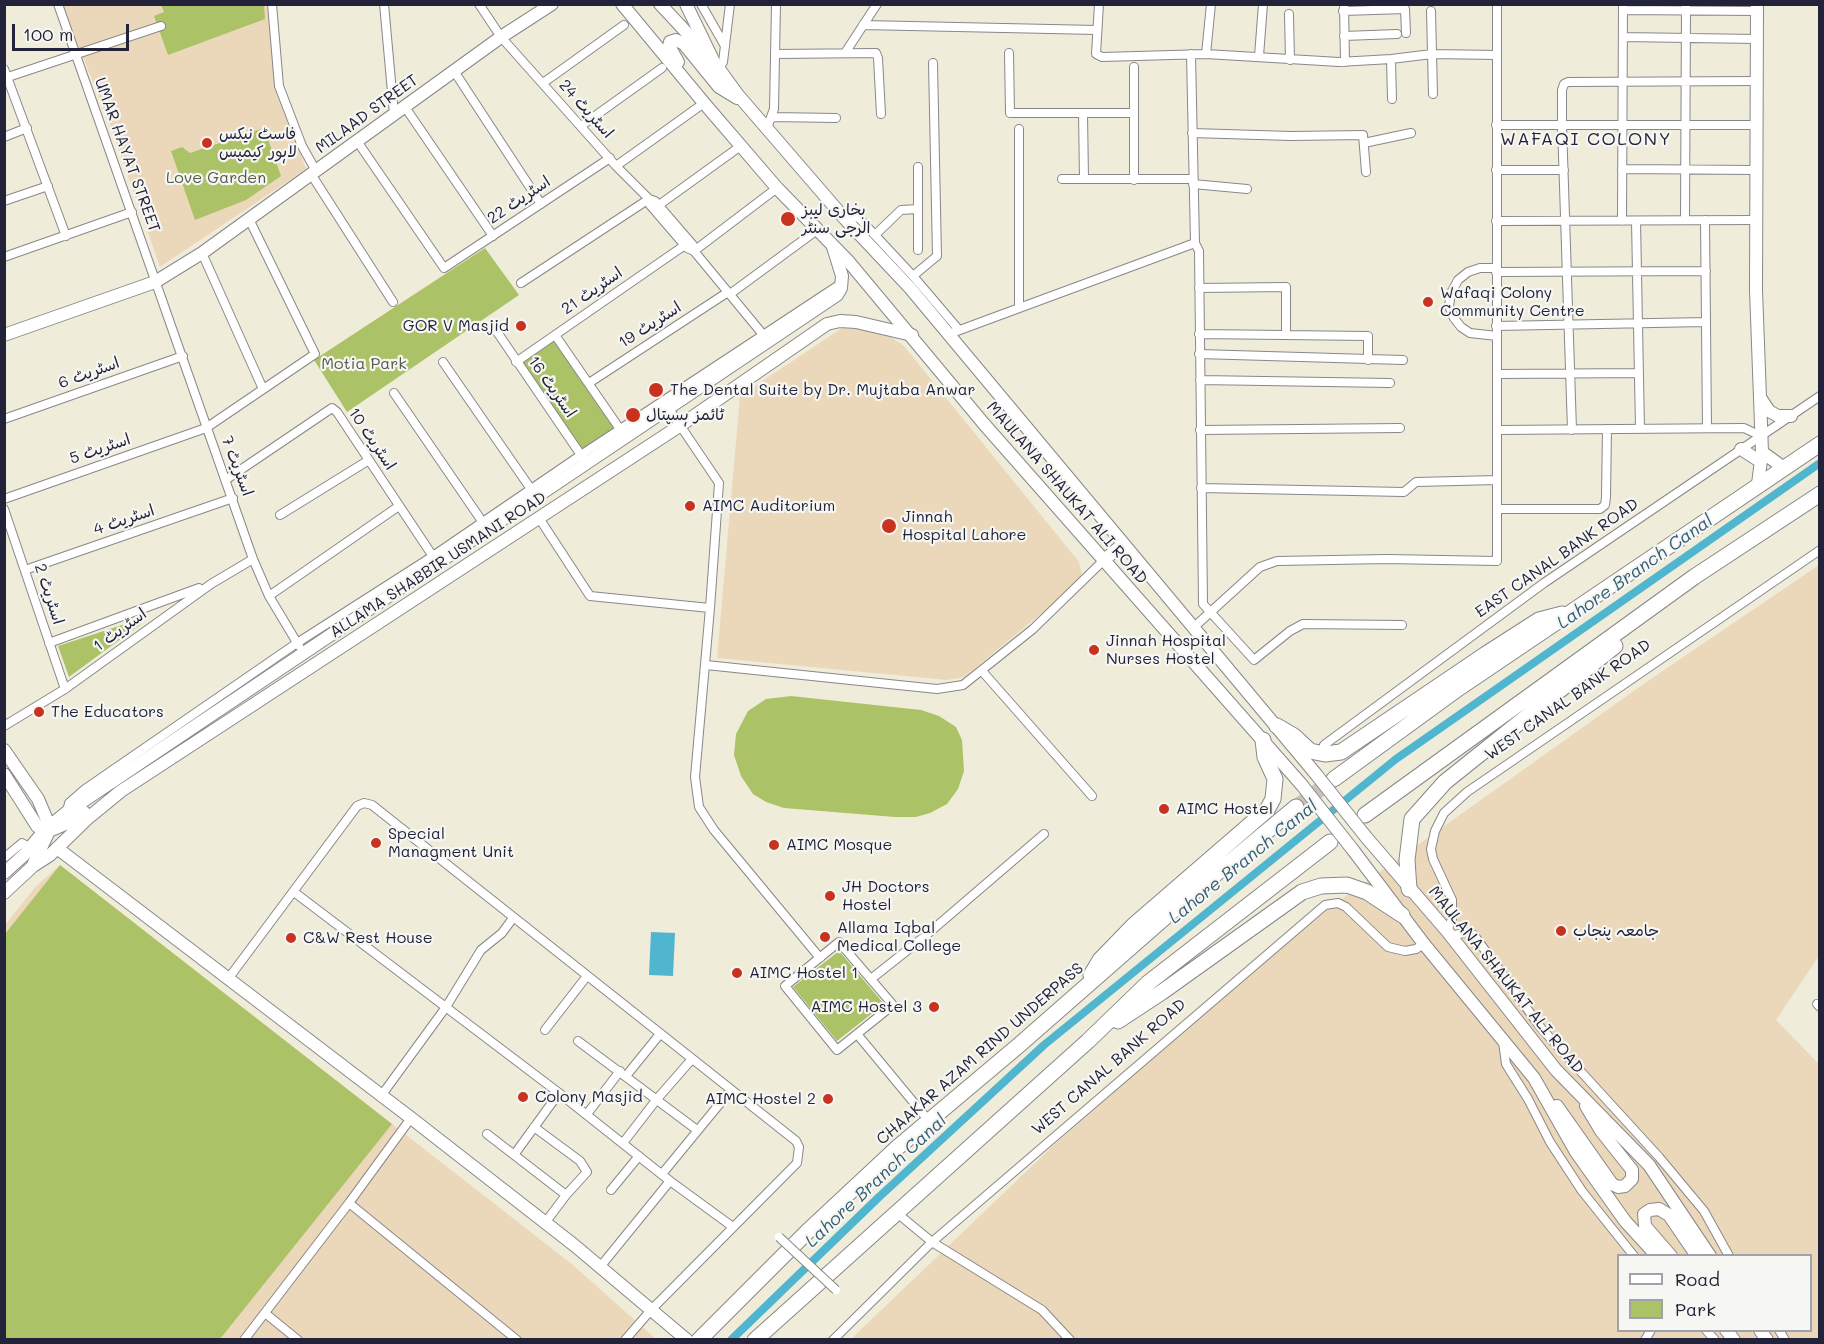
<!DOCTYPE html>
<html>
<head>
<meta charset="utf-8">
<style>
	body { margin:0 }
	#map { position:relative; width:1824px; height:1344px; overflow:hidden; background:#f0ecda; font-family:Mali,sans-serif }
	canvas { display:block }
	.frame { position:absolute; inset:0; border:6px solid #22223b; pointer-events:none }
	.legend { position:absolute; left:1617px; top:1254px; width:195px; height:78px; box-sizing:border-box; background:#f6f6f2; border:2px solid #a1a1a9; margin:0; padding:8px 10px; list-style:none; font-size:18px; color:#22223b }
	.legend li { display:flex; align-items:center; gap:12px; height:30px }
	.legend b { width:30px; border:2px solid #a1a1a9 }
	.scale { position:absolute; left:12px; top:24px; width:117px; height:27px; box-sizing:border-box; border:3px solid #22223b; border-top:0; padding-left:8px; font-size:18px; line-height:21px; white-space:nowrap; color:#22223b; -webkit-text-stroke:4px #f6f6f2; paint-order:stroke }
</style>
</head>
<body>
<div id="map">
<canvas width="1824" height="1344"></canvas>
<div class="frame"></div>
<ul class="legend">
<li><b style="height:8px;background:#fff"></b>Road</li>
<li><b style="height:16px;background:#acc267"></b>Park</li>
</ul>
<div class="scale">100 m</div>
</div>
<script>
const ctx = document.querySelector('canvas').getContext('2d');
ctx.lineJoin = 'round';
function paint(path, color) {
  ctx.fillStyle = color;
  ctx.fill(path, 'evenodd');
}
function shape(rows) {
  const path = new Path2D();
  for (const r of rows) {
    path.moveTo(r[0], r[1]);
    for (let i = 2; i < r.length; i += 2) path.lineTo(r[i], r[i + 1]);
  }
  return path;
}
function trace(path, color, width, dash) {
  ctx.strokeStyle = color;
  ctx.lineWidth = width;
  ctx.lineCap = dash ? 'butt' : 'round';
  ctx.setLineDash(dash || []);
  ctx.stroke(path);
}
function label(font, color, halo, rows, align = 'center') {
  ctx.font = font + ' Mali,"Playpen Sans Arabic",sans-serif';
  ctx.lineWidth = 4.5;
  ctx.setLineDash([]);
  ctx.textBaseline = 'middle';
  ctx.strokeStyle = halo;
  ctx.fillStyle = color;
  for (const [text, x, y, turn = 0] of rows) {
    ctx.save();
    ctx.translate(x, y);
    ctx.rotate((+turn || 0) * Math.PI / 180);
    ctx.textAlign = isNaN(turn) ? turn : align;
    if (halo) ctx.strokeText(text, 0, 0);
    ctx.fillText(text, 0, 0);
    ctx.restore();
  }
}
paint(shape([
	[62,5,267,5,277,87,306,169,160,267,107,117],
	[842,328,866,329,888,335,904,346,1079,562,1082,574,1076,585,964,677,947,680,717,658,740,396],
	[1819,565,1819,956,1776,1020,1819,1064,1819,1339,850,1340,1055,1144,1208,1008,1332,906,1645,683],
	[1618,1256,1810,1256,1810,1330,1618,1330],
	[60,865,573,1265,656,1339,5,1340,5,925,36,886]
]), '#ebd8ba');
paint(shape([
	[264,4,265,19,168,55,154,16,164,12,161,5],
	[264,128,281,176,246,200,195,220,171,151,182,147,190,153],
	[485,248,519,295,347,412,314,360],
	[555,339,616,428,580,451,520,362],
	[140,619,141,624,69,677,58,646],
	[791,696,921,710,939,716,956,727,962,740,964,771,958,789,947,804,930,813,916,817,895,817,784,808,766,802,753,794,741,776,734,755,736,734,748,711,766,699],
	[60,865,392,1124,220,1339,5,1339,5,934],
	[839,951,884,1004,837,1041,793,987]
]), '#acc267');
paint(shape([
	[651,932,675,933,673,976,649,975]
]), '#50b5ce');
trace(shape([
	[731,1340,879,1197,1044,1045,1396,759,1820,463]
]), '#50b5ce', 8);
trace(shape([
	[1296,807,1334,779]
]), '#c7c4ba', 15, [15, 8]);
const street = shape([
	[58,4,253,559,269,596,299,646],
	[272,4,279,86,302,146,316,171],
	[384,4,394,114],
	[479,4,501,37,616,166,649,199,650,205,687,248,694,251,765,337],
	[701,4,725,46],
	[1099,4,1096,54,1102,57,1206,54,1339,62,1391,59,1432,54,1497,55],
	[1344,4,1345,62],
	[1623,10,1757,11],
	[1343,11,1405,9,1406,33],
	[1431,11,1433,94],
	[1289,14,1290,60],
	[863,25,1097,30],
	[1344,36,1397,34],
	[1623,37,1757,39],
	[845,53,877,4],
	[1009,53,1010,113,1134,113],
	[775,54,876,53,878,58,881,114],
	[1191,54,1195,243,1199,251,1203,604,1254,660,1290,631,1303,624,1402,625],
	[1206,54,1211,4],
	[1259,56,1263,4],
	[1391,59,1392,99],
	[4,69,66,236],
	[719,69,723,62,730,4],
	[454,71,541,204],
	[5,78,161,26],
	[543,83,624,25],
	[405,107,493,236],
	[1083,113,1084,179],
	[773,117,836,118],
	[1496,125,1756,125],
	[581,126,662,68],
	[767,128,774,109,776,4],
	[1019,129,1019,307],
	[1192,133,1291,136,1363,135,1366,172],
	[4,137,27,128],
	[357,141,444,268,610,158],
	[1364,143,1411,133],
	[616,166,704,103],
	[918,167,918,250],
	[1622,169,1757,170],
	[1496,170,1564,170],
	[311,174,393,302],
	[1062,179,1193,179],
	[1134,180,1134,67],
	[1193,184,1247,189],
	[4,201,48,186],
	[659,205,742,145],
	[845,219,858,217,913,276,959,330],
	[1685,220,1686,4],
	[1705,220,1707,428],
	[1496,221,1756,220],
	[1622,221,1623,4],
	[1636,221,1640,429],
	[876,234,901,210,918,209],
	[202,253,263,389],
	[4,257,132,212],
	[1496,268,1480,268,1468,272,1458,280,1451,293,1449,306,1454,318,1461,327,1470,333,1497,336],
	[1496,272,1706,271],
	[913,276,937,256,933,63],
	[521,283,649,199,655,201,693,245,694,251,777,188],
	[1199,288,1286,287,1286,335],
	[730,294,817,230],
	[493,326,583,458],
	[1496,326,1706,322],
	[949,334,1195,243],
	[1199,334,1368,336,1368,360],
	[555,335,622,432],
	[1199,354,1403,360],
	[443,362,533,492],
	[516,362,685,245],
	[1497,374,1639,373],
	[1200,380,1390,383],
	[589,383,728,292],
	[394,393,486,527],
	[669,409,719,483,710,608,695,777,699,807,714,830,820,958],
	[4,419,183,356],
	[1200,430,1400,428],
	[1497,430,1744,428,1761,436],
	[1572,430,1562,125,1562,90,1564,84,1568,82,1757,81],
	[227,479,332,408,337,412,436,561],
	[1201,488,1404,492,1416,482,1497,480],
	[4,499,206,428,315,354,249,219],
	[4,509,65,689],
	[1498,509,1600,509,1605,505,1606,497,1607,429],
	[280,515,369,460],
	[539,518,590,596,710,608],
	[25,570,233,498],
	[269,596,399,506],
	[1193,628,1260,567,1277,561,1387,559,1497,561,1497,4],
	[49,643,199,588],
	[706,665,937,689,963,685,1033,629,1104,560],
	[982,671,1092,796],
	[4,726,65,689,211,584,253,559],
	[1325,754,1324,745,1544,583,1820,396],
	[67,812,69,803,85,789,297,643,433,556,581,455,842,283],
	[4,858,22,843,31,848],
	[294,892,559,1093,670,1181,733,1227],
	[1447,931,1452,919,1452,900,1433,859,1431,849,1435,831,1444,813,1467,792,1820,550],
	[1451,936,1467,932,1474,935,1541,1028,1659,1157,1704,1211,1729,1256],
	[839,942,893,1005,837,1050,785,986,839,942],
	[228,979,357,806,364,803,372,805,796,1141,799,1147,797,1163,651,1310,625,1340],
	[871,979,924,937,1044,834],
	[1817,1004,1820,1007],
	[545,1030,587,976],
	[857,1034,929,1121],
	[578,1041,697,1130],
	[1503,1042,1506,1064,1528,1099,1550,1142,1582,1191,1634,1256],
	[626,1076,660,1034],
	[381,1096,446,1007,481,950,502,933,513,918],
	[587,1114,620,1071],
	[534,1127,580,1161,587,1172,566,1195],
	[487,1134,566,1195,545,1223],
	[623,1143,657,1099,692,1059],
	[514,1155,559,1093],
	[662,1174,731,1090],
	[611,1190,639,1156],
	[349,1203,517,1340],
	[897,1213,932,1242,1042,1310,1070,1340],
	[600,1267,670,1181],
	[265,1313,298,1340],
	[1706,1330,1715,1340],
	[1779,1330,1785,1340],
	[244,1340,349,1203,411,1118],
	[833,1340,932,1242,1325,905,1338,903,1346,907,1388,947,1405,951,1416,949,1424,944],
	[1645,1340,1651,1330]
]);
const secondary = shape([
	[686,4,713,60],
	[1757,4,1756,290,1762,452,1784,468],
	[4,335,155,282,202,253,501,37,552,4],
	[1761,399,1769,411,1778,416,1791,416],
	[1741,449,1761,462],
	[1758,484,1762,452],
	[4,750,38,799,47,820,49,831,33,865],
	[4,774,37,826,44,831,49,831,72,821,84,812],
	[57,848,411,1118,574,1245,687,1340],
	[4,873,24,855,44,831,67,812,837,295,841,288,842,276,833,247],
	[4,893,33,866,50,855,88,818,121,791,681,425,827,324,840,321,856,322,912,335]
]);
const primary = shape([
	[622,4,704,103,777,188,849,262,984,424,1301,784],
	[660,4,714,62,738,95,845,219,910,288,1315,773],
	[678,62,669,46,670,42,676,40,684,44,719,87,737,98],
	[1104,560,1123,544],
	[1366,837,1447,931,1556,1070,1649,1165,1710,1256],
	[1353,850,1424,944,1534,1078,1576,1152,1625,1221,1657,1256],
	[1557,1106,1612,1184,1618,1187,1625,1186,1632,1179,1632,1170,1601,1131,1586,1106],
	[1671,1256,1645,1226,1644,1214,1650,1210,1659,1209,1669,1215,1697,1256],
	[1726,1330,1734,1340],
	[1760,1330,1767,1340]
]);
const highway = shape([
	[1277,726,1294,736,1310,751,1325,754,1341,752,1486,654,1539,620,1562,614],
	[1334,779,1459,688,1820,444],
	[1365,815,1694,577,1820,494],
	[1409,889,1407,860,1412,819,1445,782,1615,646],
	[1091,975,1100,960,1134,925,1267,810,1273,799,1275,779,1265,757,1263,740],
	[1118,1021,1162,992,1302,892,1321,886,1347,885,1367,892,1402,915],
	[699,1340,808,1231,898,1147,1018,1046,1188,897,1296,807],
	[755,1340,1088,1041,1148,983,1330,842]
]);
trace(street, '#89878a', 10);
trace(secondary, '#89878a', 14);
trace(primary, '#89878a', 14);
trace(highway, '#89878a', 17);
trace(street, '#fff', 8);
trace(secondary, '#fff', 12);
trace(primary, '#fff', 12);
trace(highway, '#fff', 15);
const streetBridge = shape([
	[779,1237,836,1290]
]);
const primaryBridge = shape([
	[1315,773,1366,837],
	[1301,784,1353,850]
]);
trace(streetBridge, '#89878a', 10, []);
trace(primaryBridge, '#89878a', 14, []);
trace(streetBridge, '#fff', 8);
trace(primaryBridge, '#fff', 12);
for (const [x, y, r, color] of [
	[207,143,6,"#c8321e"],
	[788,219,8,"#c8321e"],
	[1428,302,6,"#c8321e"],
	[521,326,6,"#c8321e"],
	[656,390,8,"#c8321e"],
	[633,415,8,"#c8321e"],
	[690,506,6,"#c8321e"],
	[889,526,8,"#c8321e"],
	[1094,650,6,"#c8321e"],
	[39,712,6,"#c8321e"],
	[1164,809,6,"#c8321e"],
	[376,843,6,"#c8321e"],
	[774,845,6,"#c8321e"],
	[830,896,6,"#c8321e"],
	[1561,931,6,"#c8321e"],
	[825,937,6,"#c8321e"],
	[291,938,6,"#c8321e"],
	[737,973,6,"#c8321e"],
	[934,1007,6,"#c8321e"],
	[523,1097,6,"#c8321e"],
	[828,1099,6,"#c8321e"]
]) {
  const dot = new Path2D();
  dot.arc(x, y, r, 0, 2 * Math.PI);
  ctx.fillStyle = color;
  ctx.fill(dot);
  trace(dot, '#f6f6f2', 2);
}
label('16px', '#22223b', '#f6f6f2', [
	["اسٹریٹ 24",586,109,48],
	["MILAAD STREET",367,114,-36],
	["UMAR HAYAT STREET",127,155,70],
	["اسٹریٹ 22",519,200,-34],
	["اسٹریٹ 21",592,291,-35],
	["اسٹریٹ 19",650,325,-33],
	["اسٹریٹ 6",89,373,-20],
	["اسٹریٹ 16",552,387,55],
	["اسٹریٹ 10",372,439,56],
	["اسٹریٹ 5",100,449,-19],
	["اسٹریٹ 7",237,466,69],
	["MAULANA SHAUKAT ALI ROAD",1067,493,49],
	["اسٹریٹ 4",124,520,-19],
	["EAST CANAL BANK ROAD",1557,558,-35],
	["ALLAMA SHABBIR USMANI ROAD",438,565,-33],
	["اسٹریٹ 2",49,594,72],
	["اسٹریٹ 1",120,630,-36],
	["WEST CANAL BANK ROAD",1568,700,-35],
	["MAULANA SHAUKAT ALI ROAD",1506,980,51],
	["CHAAKAR AZAM RIND UNDERPASS",980,1054,-41],
	["WEST CANAL BANK ROAD",1109,1067,-41]
]);
label('16px', '#22223b', '#f6f6f2', [
	["فاسٹ نیکس",219,134],
	["لاہور کیمپس",219,152],
	["بخاری لیبز",802,210],
	["الرجی سنٹر",802,228],
	["Wafaqi Colony",1440,293],
	["Community Centre",1440,311],
	["GOR V Masjid",509,326,"right"],
	["The Dental Suite by Dr. Mujtaba Anwar",670,390],
	["ٹائمز ہسپتال",646,415],
	["AIMC Auditorium",702,506],
	["Jinnah",902,517],
	["Hospital Lahore",902,535],
	["Jinnah Hospital",1106,641],
	["Nurses Hostel",1106,659],
	["The Educators",51,712],
	["AIMC Hostel",1176,809],
	["Special",388,834],
	["Managment Unit",388,852],
	["AIMC Mosque",786,845],
	["JH Doctors",842,887],
	["Hostel",842,905],
	["Allama Iqbal",837,928],
	["Medical College",837,946],
	["جامعہ پنجاب",1573,931],
	["C&W Rest House",303,938],
	["AIMC Hostel 1",749,973],
	["AIMC Hostel 3",922,1007,"right"],
	["Colony Masjid",535,1097],
	["AIMC Hostel 2",816,1099,"right"]
], 'left');
label('16px', '#525a4a', '#f6f6f2', [
	["Love Garden",216,178],
	["Motia Park",364,364]
]);
ctx.letterSpacing = '1.5px';
label('18px', '#22223b', '#f6f6f2', [
	["WAFAQI COLONY",1586,139]
]);
ctx.letterSpacing = '0px';
label('italic 18px', '#345d76', '#f6f6f2', [
	["Lahore Branch Canal",1635,572,-35],
	["Lahore Branch Canal",1243,862,-39],
	["Lahore Branch Canal",876,1181,-43]
]);
</script>
</body>
</html>
